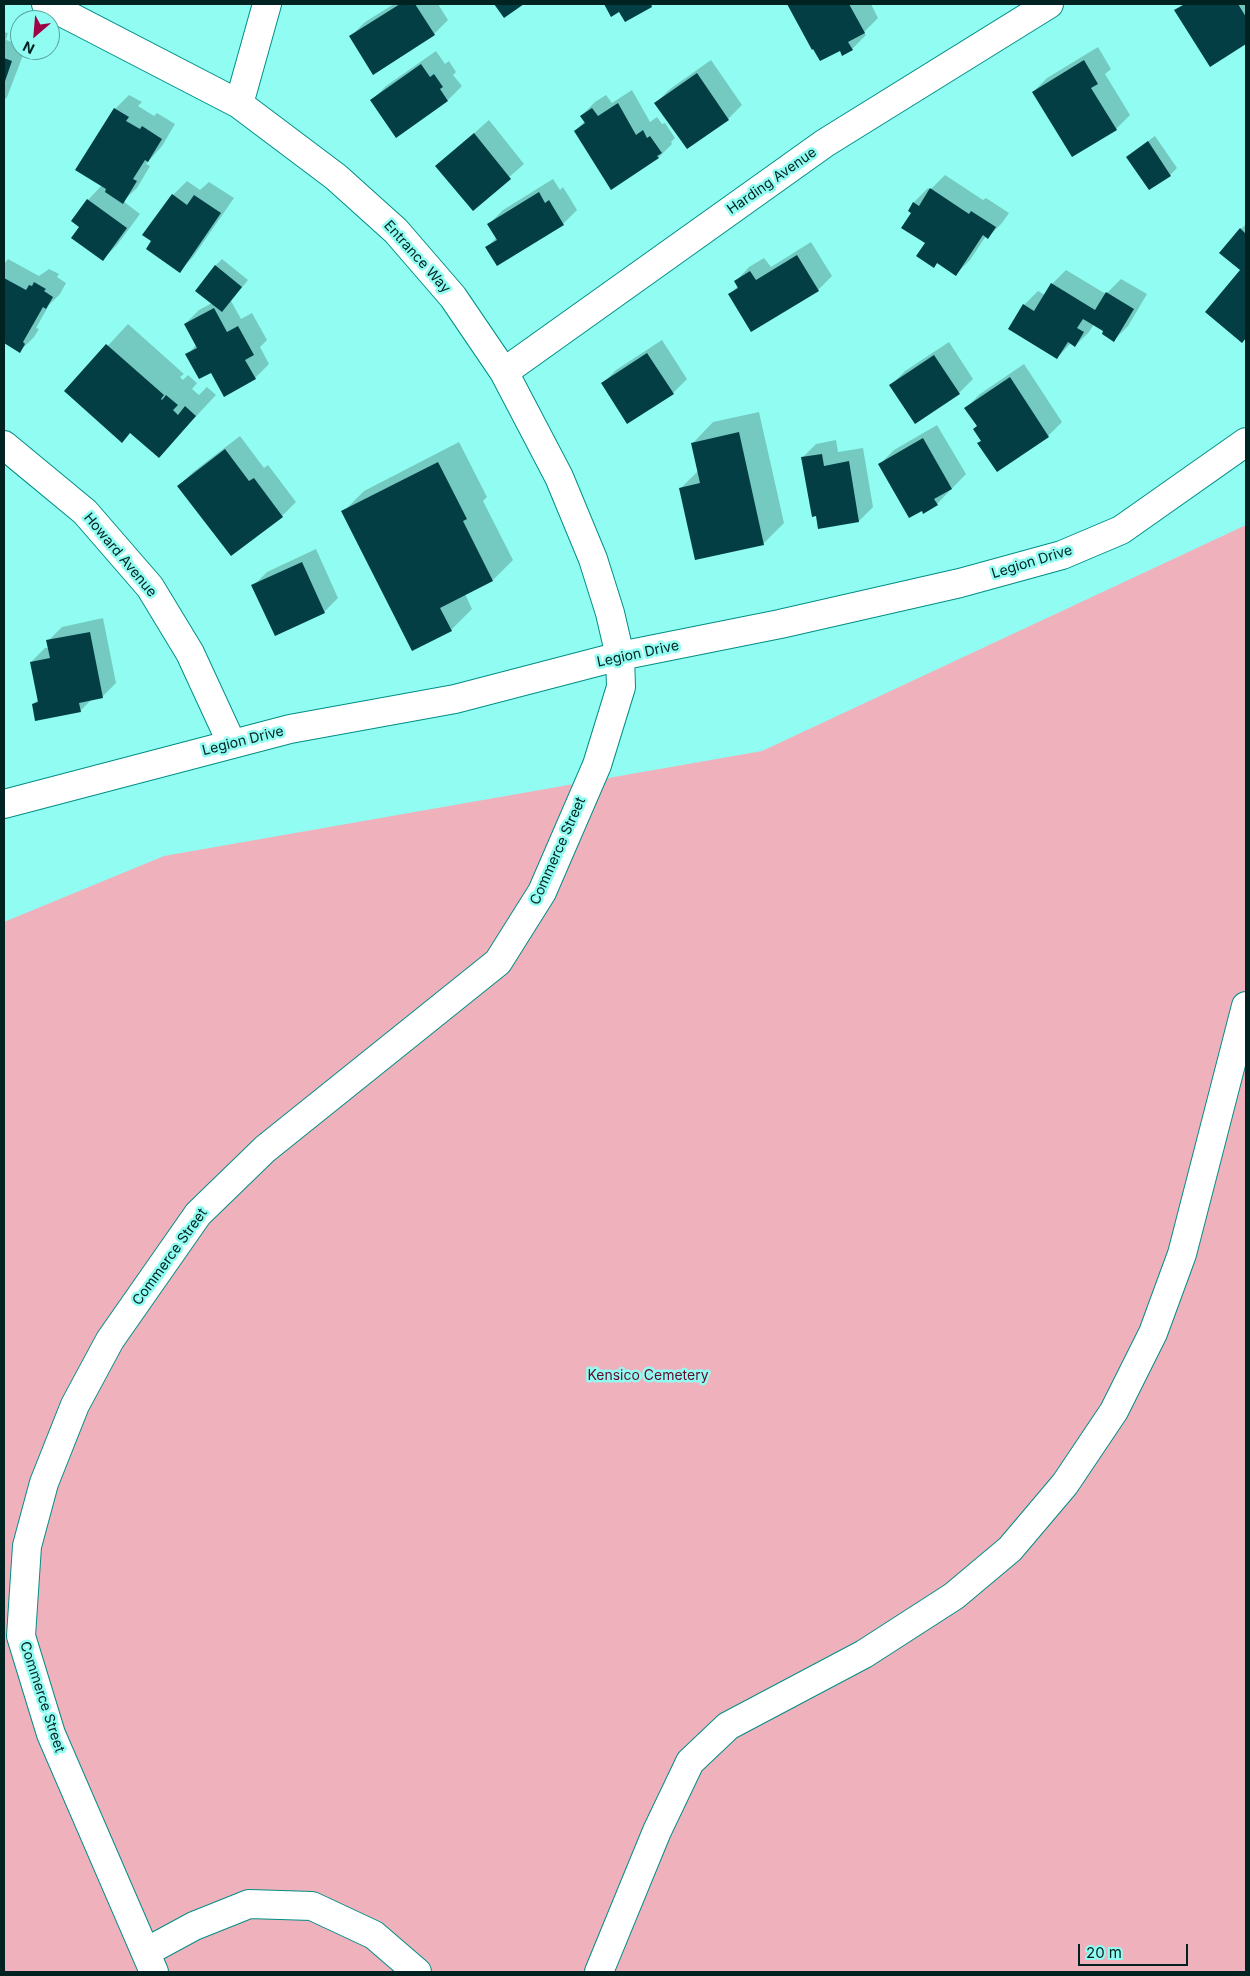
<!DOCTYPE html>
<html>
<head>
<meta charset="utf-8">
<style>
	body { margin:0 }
	#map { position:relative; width:1250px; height:1976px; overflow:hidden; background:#91fdf2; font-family:Inter,sans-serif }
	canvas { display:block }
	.frame { position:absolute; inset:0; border:5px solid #002220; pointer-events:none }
	.north { position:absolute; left:10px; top:10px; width:50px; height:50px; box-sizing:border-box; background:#91fdf2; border:1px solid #57a59e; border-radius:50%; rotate:207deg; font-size:14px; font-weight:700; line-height:20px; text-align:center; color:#002220 }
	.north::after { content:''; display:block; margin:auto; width:18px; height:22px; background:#9f0244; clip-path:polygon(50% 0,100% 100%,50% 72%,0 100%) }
	.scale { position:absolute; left:1078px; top:1944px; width:110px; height:22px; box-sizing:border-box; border:2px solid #002220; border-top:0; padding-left:6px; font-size:15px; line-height:18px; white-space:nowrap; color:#002220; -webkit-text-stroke:4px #91fdf2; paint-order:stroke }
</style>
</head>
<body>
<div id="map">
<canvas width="1250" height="1976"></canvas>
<div class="frame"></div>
<div class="north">N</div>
<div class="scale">20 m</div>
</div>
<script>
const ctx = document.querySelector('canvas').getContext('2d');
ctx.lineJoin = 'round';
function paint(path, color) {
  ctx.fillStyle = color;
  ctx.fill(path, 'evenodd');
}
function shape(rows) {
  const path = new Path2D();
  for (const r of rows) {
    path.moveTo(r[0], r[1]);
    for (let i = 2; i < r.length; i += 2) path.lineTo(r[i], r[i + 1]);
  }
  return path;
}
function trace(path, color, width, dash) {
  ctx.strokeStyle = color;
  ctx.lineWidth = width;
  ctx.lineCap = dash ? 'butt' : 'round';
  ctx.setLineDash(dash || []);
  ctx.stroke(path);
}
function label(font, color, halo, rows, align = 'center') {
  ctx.font = font + ' Inter,sans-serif';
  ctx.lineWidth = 5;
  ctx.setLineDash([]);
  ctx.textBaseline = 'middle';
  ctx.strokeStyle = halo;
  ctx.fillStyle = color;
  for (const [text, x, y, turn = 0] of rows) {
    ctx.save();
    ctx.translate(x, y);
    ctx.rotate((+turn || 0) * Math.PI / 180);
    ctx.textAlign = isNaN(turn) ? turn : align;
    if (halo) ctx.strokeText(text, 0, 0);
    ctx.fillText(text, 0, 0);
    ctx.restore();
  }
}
paint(shape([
	[1246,525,1246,1972,4,1972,4,922,164,856,762,751]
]), '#efb2bd');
paint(shape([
	[394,4,438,4,448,20,434,34,373,73,351,36,365,22],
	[605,4,654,4,625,20,620,10,611,15],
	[789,4,871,4,878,18,864,32,866,35,852,49,812,48],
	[1183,4,1246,4,1246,43,1211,65,1176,11],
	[4,32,8,33,6,40,20,45,20,50,25,50,7,97,4,100],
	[1098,47,1111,69,1105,74,1130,115,1116,129,1033,92,1047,78],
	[436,51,445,64,449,61,456,72,453,75,462,86,448,100,397,136,372,100,386,86],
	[711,60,742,105,728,119,656,103,670,89],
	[632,90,650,122,657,117,662,124,665,123,675,138,671,142,672,144,658,158,575,131,585,121,581,116,595,102,606,95,612,103],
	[129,95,142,102,138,106,154,116,157,113,175,124,162,146,146,164,150,166,137,188,123,201,140,214,117,245,103,259,80,227,88,200,102,185,115,109],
	[489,120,524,164,473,209,437,166],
	[1155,136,1177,168,1170,175,1127,157],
	[945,175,983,200,986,198,1009,213,1002,223,988,237,986,236,970,260,956,274,938,262,934,266,927,243,913,213,909,210,914,202,928,188,930,190],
	[553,179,560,190,563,187,577,210,563,224,498,265,487,247,497,237,489,224,503,210],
	[187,181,200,190,209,182,234,198,193,257,179,271,173,195],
	[1246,224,1246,337,1242,341,1241,229],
	[811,242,832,276,818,290,752,330,730,294,738,286,736,281,749,267,764,258,771,267],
	[8,259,39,276,49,269,59,274,57,277,66,283,60,294,49,305,36,328,39,329,34,337,20,351,4,342,4,264],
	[222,259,248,280,231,301,241,319,252,313,267,340,260,347,269,364,255,378,211,371,187,355,196,345,185,324,199,310,212,303,215,266],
	[1066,270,1106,294,1121,279,1147,294,1128,326,1114,340,1105,331,1094,324,1089,332,1075,346,1071,343,1057,358,1024,305,1038,291,1045,295,1052,284],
	[128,324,184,374,180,377,183,380,188,375,197,383,192,389,199,395,207,387,216,395,159,456,131,431,66,391],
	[662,340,687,379,673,393,602,384,616,370],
	[949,342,973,379,959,393,891,385,905,371],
	[1024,364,1062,422,1048,436,997,470,982,440,978,426,966,408,980,394],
	[759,412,784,523,763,544,681,488,699,470,693,443,713,422],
	[937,425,966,474,937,504,924,512,880,464,894,450],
	[240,436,264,468,268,465,296,502,282,516,231,555,179,486,193,472],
	[836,440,838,452,863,448,873,507,859,521,817,515,802,458,816,444],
	[459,442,487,497,483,501,513,560,493,580,465,594,472,609,451,630,343,512,364,491],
	[316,549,338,598,324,612,275,635,253,586,267,572],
	[103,618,116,683,102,697,92,699,80,711,33,704,39,699,31,662,45,648,49,648,48,641,62,627]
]), '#0003');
paint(shape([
	[400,4,415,4,435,35,373,75,349,36],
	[494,4,524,4,504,18],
	[604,4,651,4,652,7,625,22,619,12,611,17],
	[787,4,849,4,865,33,848,42,853,50,842,56,840,51,820,61,813,49,812,50],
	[1185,4,1238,4,1246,17,1246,44,1210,67,1174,10],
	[4,58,12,61,4,84],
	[1084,60,1098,84,1091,88,1117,130,1072,157,1032,92],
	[421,64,430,77,434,74,443,87,440,89,448,101,396,138,370,100],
	[697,73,729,120,687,149,654,103],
	[618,103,636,135,643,130,647,138,650,136,662,153,657,156,659,158,611,190,574,131,585,123,580,116,592,108,598,116],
	[114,108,129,117,126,121,140,129,142,126,162,139,148,162,145,160,133,179,137,181,123,204,105,192,106,189,75,170],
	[474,133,511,179,473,211,435,166],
	[1148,141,1171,176,1149,190,1126,157],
	[930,188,969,214,971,211,996,227,988,239,983,235,956,276,937,263,934,268,916,256,925,243,901,228,911,213,908,211,913,202,919,206],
	[539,192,545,203,549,200,564,225,497,266,485,247,497,240,487,224],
	[172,194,187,205,194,195,221,213,180,273,146,249,151,241,142,235],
	[87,199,127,228,103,261,71,238,79,227,71,221],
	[1240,228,1246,234,1246,338,1242,343,1205,312,1240,270,1219,253],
	[797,255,819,291,751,332,728,294,738,288,734,281,750,271,756,280],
	[215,265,242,287,222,312,195,291],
	[4,278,26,290,29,285,32,286,34,282,46,289,44,291,53,297,46,309,43,307,23,342,25,344,20,353,4,343],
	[1051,283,1095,310,1106,292,1134,309,1114,342,1102,334,1103,331,1083,319,1077,328,1084,332,1075,347,1068,342,1057,359,1008,329,1023,304,1034,311],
	[214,308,227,332,238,326,254,355,245,360,256,379,224,397,211,373,199,379,185,354,197,348,184,324],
	[106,344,164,395,161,399,162,400,166,395,178,405,173,410,178,415,185,406,196,416,159,458,130,433,122,443,64,391],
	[647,353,674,394,627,424,601,383],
	[934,355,960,394,915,424,889,385],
	[1010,377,1049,437,997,472,977,443,981,441,973,429,977,426,964,408],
	[739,432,764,545,695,560,679,488,700,483,691,443],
	[923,438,952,489,934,499,938,505,923,514,922,511,909,518,878,464],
	[225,449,249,481,254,478,283,517,231,556,177,486],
	[822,454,824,466,849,461,859,522,818,529,816,516,812,517,801,457],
	[438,462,467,519,463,521,493,581,440,608,452,631,412,651,341,511],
	[302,562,325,613,275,636,251,585],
	[90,632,103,698,79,703,81,712,35,721,32,704,38,702,30,662,50,658,46,640]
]), '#033e45');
const minor = shape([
	[46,4,239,104,336,177,396,231,453,297,504,372,559,477,593,559,610,613,620,656,621,687,597,765,542,892,498,962,265,1149,198,1214,110,1340,75,1405,44,1483,27,1546,21,1636,51,1734,154,1972],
	[239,104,267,4],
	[504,372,825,143,1049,4],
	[4,445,85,512,150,587,190,653,232,744],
	[4,804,290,729,455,699,620,656,780,624,960,583,1062,555,1121,530,1246,442],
	[146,1952,194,1926,249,1904,312,1906,374,1935,417,1972],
	[599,1972,657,1831,690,1762,728,1726,864,1654,954,1596,1010,1549,1065,1484,1114,1411,1153,1333,1182,1254,1246,1006]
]);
trace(minor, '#008e85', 30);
trace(minor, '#fff', 28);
label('14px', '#002220', '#91fdf2', [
	["Harding Avenue",772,181,-35],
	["Entrance Way",417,257,48],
	["Howard Avenue",120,555,50],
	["Legion Drive",1032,562,-17],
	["Legion Drive",638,654,-12],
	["Legion Drive",243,741,-14],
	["Commerce Street",558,851,-66],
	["Commerce Street",170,1257,-54],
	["Commerce Street",42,1697,72]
]);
label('14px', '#63082a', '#91fdf2', [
	["Kensico Cemetery",648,1376]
]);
</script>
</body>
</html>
